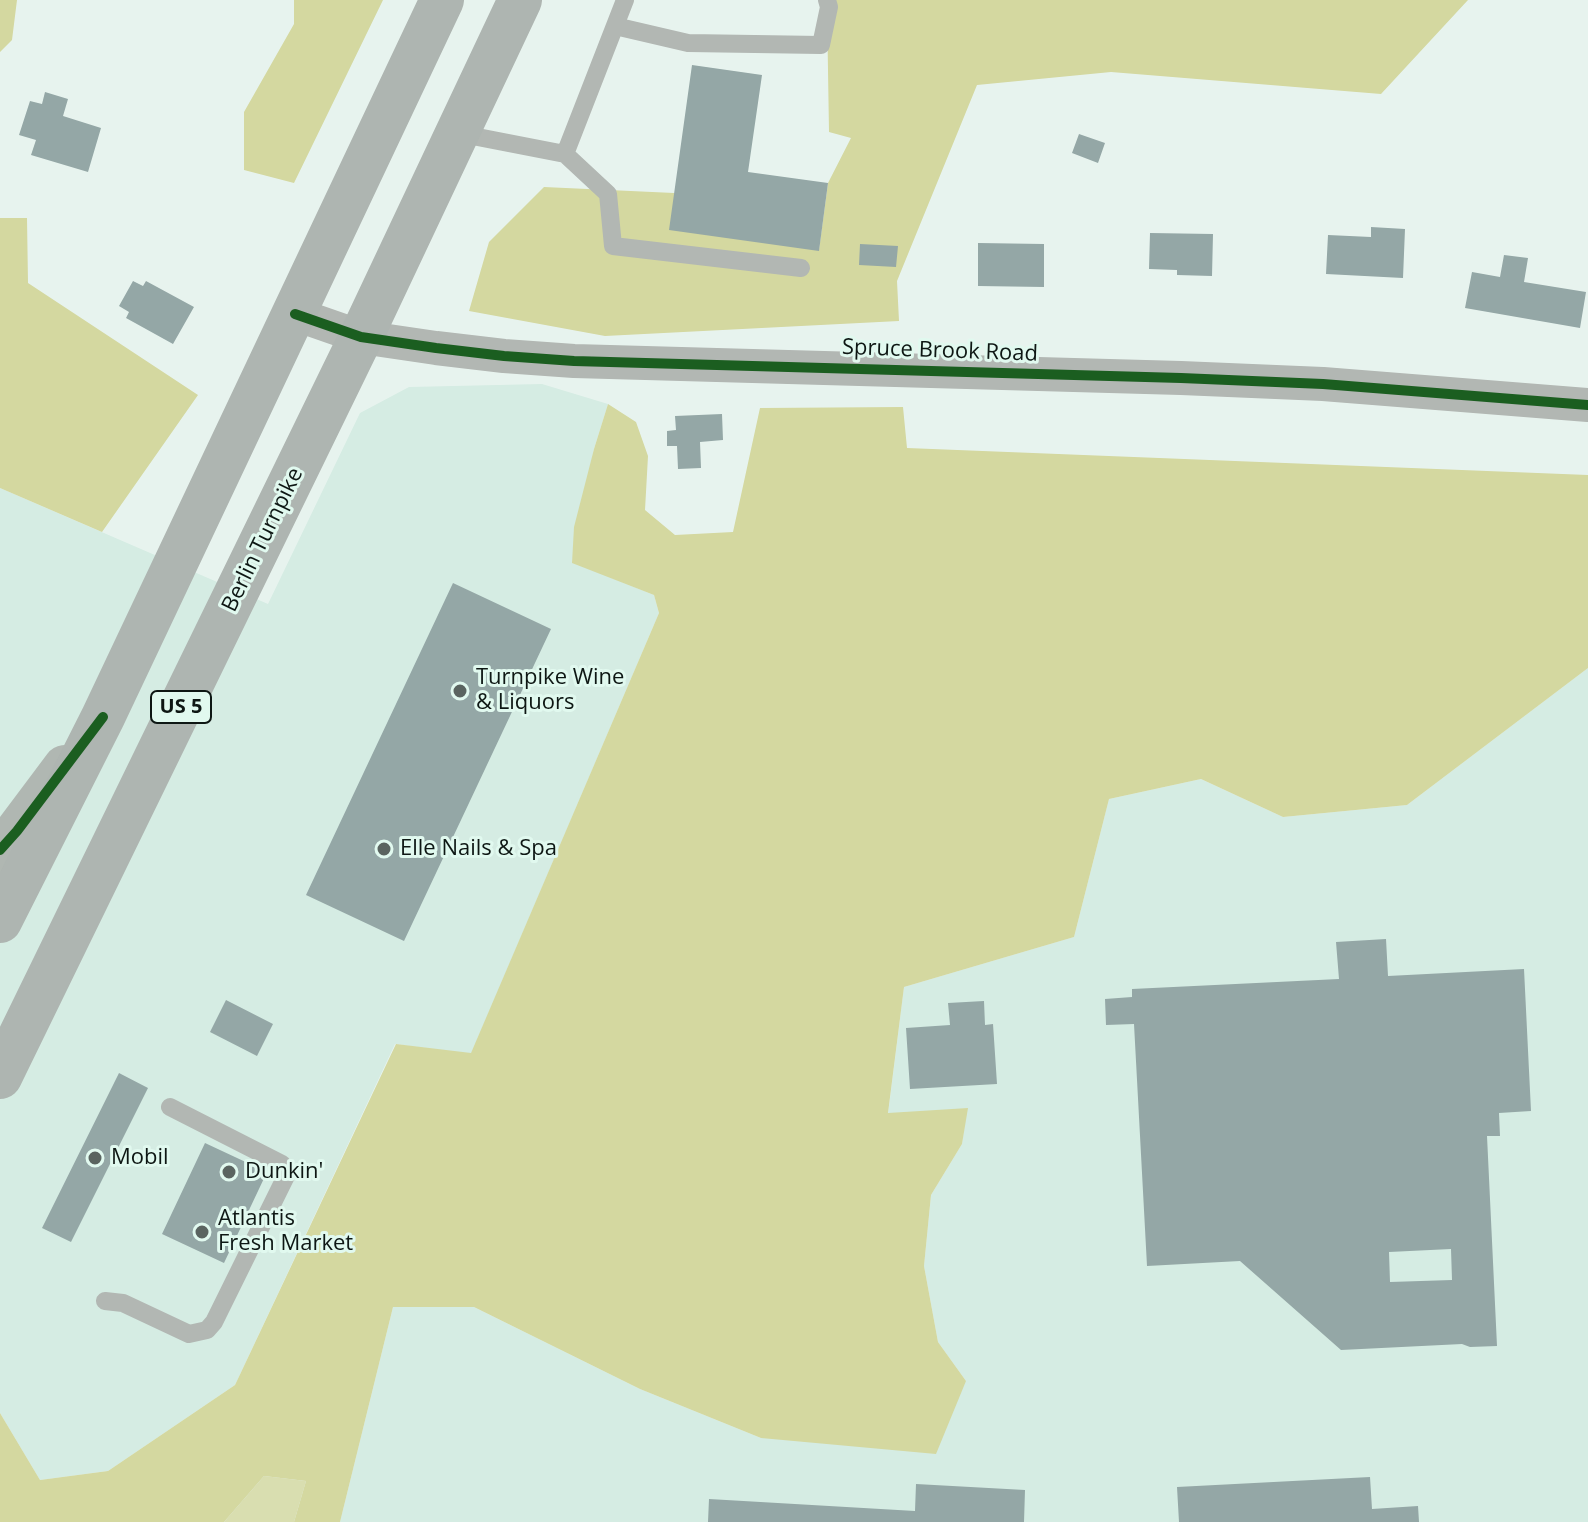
<!DOCTYPE html>
<html>
<head>
<meta charset="utf-8">
<style>
	body { margin:0 }
	canvas { display:block; background:#e7f3ee }
</style>
</head>
<body>
<canvas width="1588" height="1522"></canvas>
<script>
const ctx = document.querySelector('canvas').getContext('2d');
ctx.lineJoin = 'round';
function paint(path, color) {
  ctx.fillStyle = color;
  ctx.fill(path, 'evenodd');
}
function shape(rows) {
  const path = new Path2D();
  for (const r of rows) {
    path.moveTo(r[0], r[1]);
    for (let i = 2; i < r.length; i += 2) path.lineTo(r[i], r[i + 1]);
  }
  return path;
}
function trace(path, color, width, dash) {
  ctx.strokeStyle = color;
  ctx.lineWidth = width;
  ctx.lineCap = dash ? 'butt' : 'round';
  ctx.setLineDash(dash || []);
  ctx.stroke(path);
}
function label(font, color, halo, rows, align = 'center') {
  ctx.font = font + ' "Open Sans",sans-serif';
  ctx.lineWidth = 6;
  ctx.setLineDash([]);
  ctx.textBaseline = 'middle';
  ctx.strokeStyle = halo;
  ctx.fillStyle = color;
  for (const [text, x, y, turn = 0] of rows) {
    ctx.save();
    ctx.translate(x, y);
    ctx.rotate((+turn || 0) * Math.PI / 180);
    ctx.textAlign = isNaN(turn) ? turn : align;
    if (halo) ctx.strokeText(text, 0, 0);
    ctx.fillText(text, 0, 0);
    ctx.restore();
  }
}
paint(shape([
	[542,384,608,404,594,449,572,562,654,595,659,613,471,1054,395,1044,235,1385,108,1471,40,1480,0,1413,0,488,268,604,360,413,409,387],
	[1588,668,1588,1522,340,1522,393,1307,474,1307,640,1389,761,1438,966,1381,938,1342,924,1266,931,1195,962,1144,967,1109,888,1114,904,987,1074,937,1109,799,1201,779,1283,817,1407,805]
]), '#d5ece3');
paint(shape([
	[264,1476,306,1481,294,1522,224,1522]
]), '#d9deb0');
paint(shape([
	[0,0,17,0,12,40,0,52],
	[294,0,383,0,294,183,244,170,244,112,294,24],
	[832,0,1468,0,1381,94,1111,72,977,85,897,281,899,321,605,336,469,311,489,242,544,187,674,193,819,250,828,183,851,138,829,132,827,9],
	[0,218,27,218,28,283,198,395,102,532,0,488],
	[608,404,636,422,648,456,645,510,675,535,733,532,760,408,903,407,907,448,1588,475,1588,668,1407,805,1283,817,1201,779,1109,799,1074,937,904,987,888,1113,968,1108,962,1144,931,1195,924,1266,938,1342,966,1381,936,1454,761,1438,640,1389,474,1307,393,1307,340,1522,294,1522,306,1481,264,1476,224,1522,0,1522,0,1413,40,1480,108,1471,235,1385,396,1044,471,1053,659,613,654,595,572,563,574,527,594,449]
]), '#d4d8a0');
paint(shape([
	[692,65,762,75,748,172,828,183,819,251,669,230],
	[45,92,68,99,63,116,101,128,88,172,31,155,36,140,19,135,30,101,42,104],
	[1079,134,1105,143,1098,163,1072,153],
	[1371,227,1405,229,1403,278,1326,274,1328,235,1371,237],
	[1150,233,1213,234,1212,276,1177,275,1177,270,1149,269],
	[978,243,1044,244,1044,287,978,286],
	[860,244,898,246,896,267,859,265],
	[1504,255,1528,258,1524,282,1586,292,1580,328,1465,308,1472,272,1500,277],
	[133,281,143,286,146,281,194,307,173,344,126,318,129,312,119,306],
	[722,414,723,440,700,442,701,468,678,469,677,446,667,446,667,431,676,430,675,416],
	[453,583,551,629,404,941,306,895],
	[1386,939,1388,976,1524,969,1531,1111,1499,1113,1500,1136,1487,1136,1497,1346,1470,1347,1462,1344,1341,1350,1240,1261,1147,1266,1134,1024,1106,1025,1105,999,1132,997,1132,989,1339,979,1336,942],
	[1451,1249,1452,1280,1390,1282,1389,1252],
	[226,1000,273,1024,257,1056,210,1032],
	[984,1001,985,1025,993,1024,997,1084,910,1089,906,1028,950,1025,948,1003],
	[119,1073,148,1088,71,1242,42,1228],
	[205,1143,267,1172,224,1263,162,1234],
	[1370,1477,1372,1509,1418,1506,1419,1522,1179,1522,1177,1487],
	[916,1484,1025,1490,1024,1522,708,1522,709,1499,915,1511]
]), '#94a7a6');
trace(shape([
	[615,26,688,43,821,45,829,7,827,0],
	[457,133,565,154,625,0],
	[565,154,608,194,613,246,801,268],
	[105,1301,123,1303,189,1334,207,1330,214,1322,287,1174,282,1164,170,1107]
]), '#b2b7b3', 18);
trace(shape([
	[295,314,361,337,436,348,504,356,574,361,1181,378,1323,384,1588,405]
]), '#b2b7b3', 34);
trace(shape([
	[0,850,17,831,65,767]
]), '#b0b7b2', 44);
trace(shape([
	[0,921,103,717,442,0],
	[0,1077,361,337,520,0]
]), '#aeb5b1', 44);
trace(shape([
	[295,314,361,337,436,348,504,356,574,361,1181,378,1323,384,1588,405],
	[0,850,17,831,103,717]
]), '#1b5e20', 10);
for (const [x, y, r, color] of [
	[460,691,8,"#5a6460"],
	[384,849,8,"#5a6460"],
	[95,1158,8,"#5a6460"],
	[229,1172,8,"#5a6460"],
	[202,1232,8,"#5a6460"]
]) {
  const dot = new Path2D();
  dot.arc(x, y, r, 0, 2 * Math.PI);
  ctx.fillStyle = color;
  ctx.fill(dot);
  trace(dot, '#e1f9ef', 3);
}
for (const [x, y, w] of [
	[181,707,60]
]) {
  const box = new Path2D();
  box.roundRect(x - w / 2, y - 16, w, 32, 6);
  ctx.fillStyle = '#e1f9ef';
  ctx.fill(box);
  trace(box, '#0e1714', 2);
}
label('bold 20px', '#0e1714', null, [
	["US 5",181,707]
]);
label('22px', '#0e1714', '#e1f9ef', [
	["Spruce Brook Road",940,351,2],
	["Berlin Turnpike",263,540,-64]
]);
label('22px', '#0e1714', '#e1f9ef', [
	["Turnpike Wine",476,678],
	["& Liquors",476,703],
	["Elle Nails & Spa",400,849],
	["Mobil",111,1158],
	["Dunkin'",245,1172],
	["Atlantis",218,1219],
	["Fresh Market",218,1244]
], 'left');
</script>
</body>
</html>
